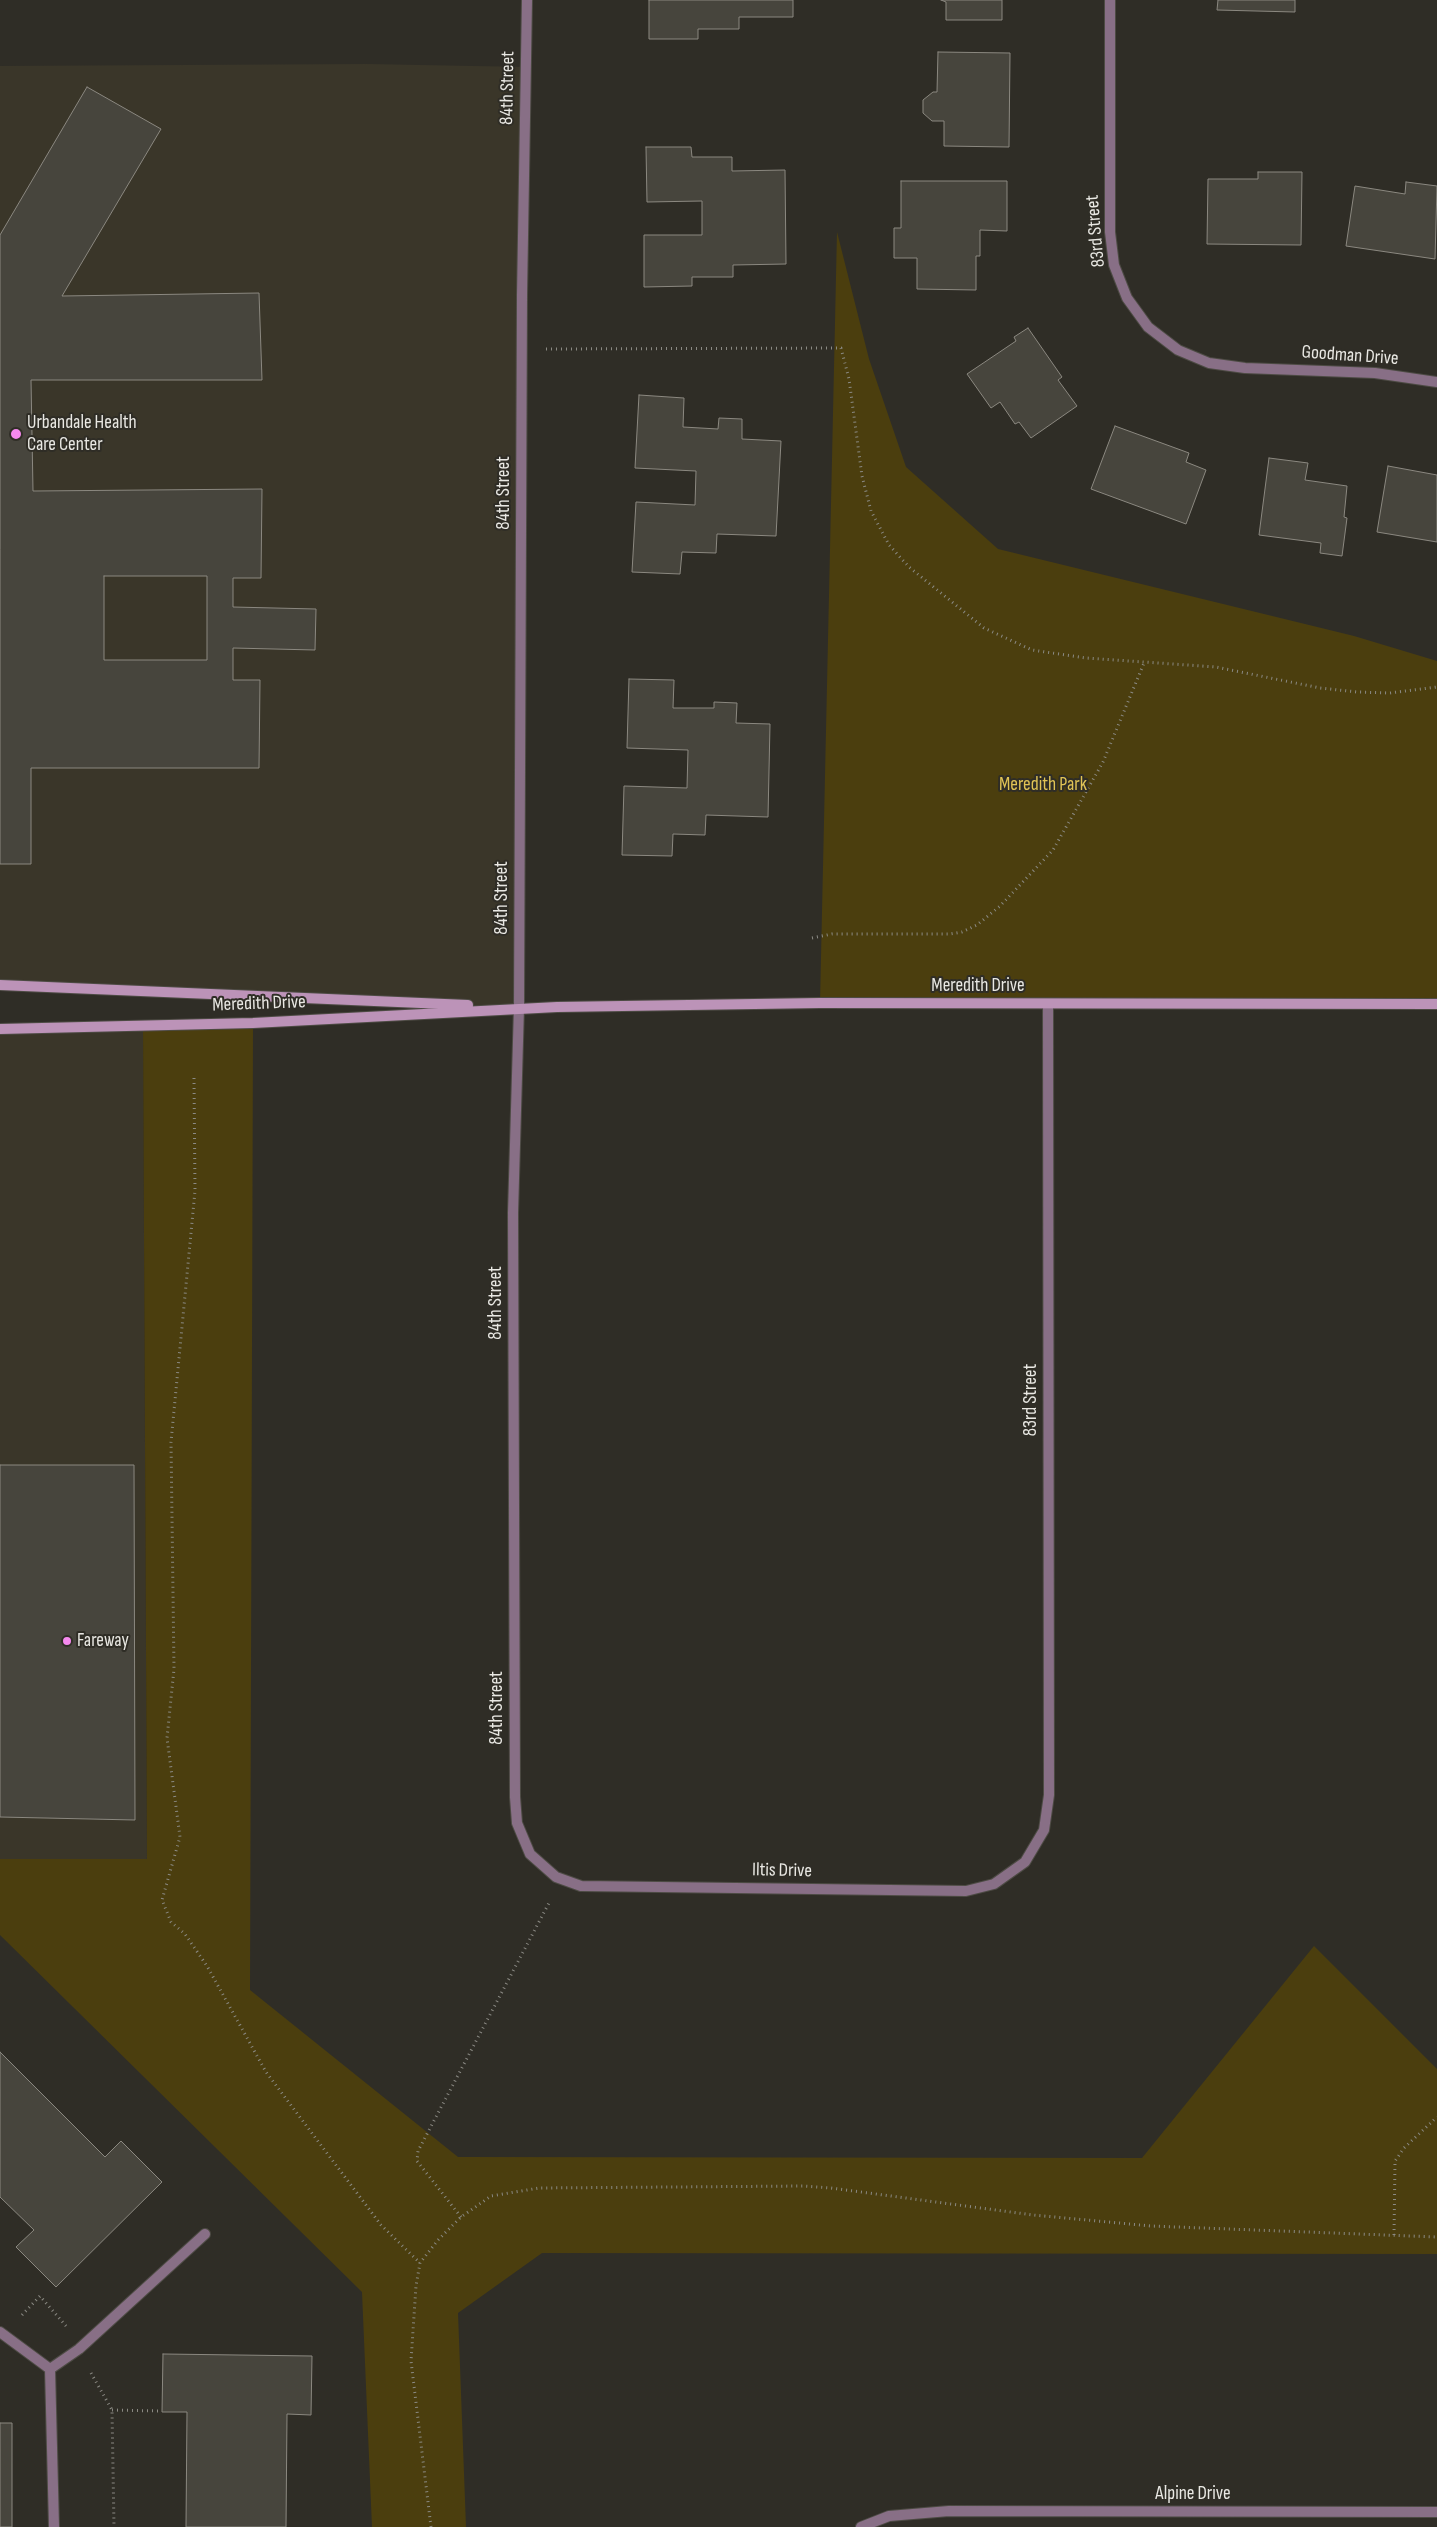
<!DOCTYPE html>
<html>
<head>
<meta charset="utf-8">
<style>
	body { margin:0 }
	canvas { display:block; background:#2f2d26 }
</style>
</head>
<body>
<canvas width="1437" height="2527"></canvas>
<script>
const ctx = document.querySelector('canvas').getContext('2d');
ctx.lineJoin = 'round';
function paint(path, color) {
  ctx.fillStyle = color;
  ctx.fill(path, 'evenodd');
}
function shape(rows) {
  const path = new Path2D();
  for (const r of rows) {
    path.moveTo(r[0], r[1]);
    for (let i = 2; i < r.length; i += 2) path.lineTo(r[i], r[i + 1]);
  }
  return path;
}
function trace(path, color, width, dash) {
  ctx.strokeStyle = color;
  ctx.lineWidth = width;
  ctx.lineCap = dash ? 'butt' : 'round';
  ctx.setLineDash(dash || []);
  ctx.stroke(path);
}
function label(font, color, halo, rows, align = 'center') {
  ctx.font = font + ' "Sofia Sans Condensed",sans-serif';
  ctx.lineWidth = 4;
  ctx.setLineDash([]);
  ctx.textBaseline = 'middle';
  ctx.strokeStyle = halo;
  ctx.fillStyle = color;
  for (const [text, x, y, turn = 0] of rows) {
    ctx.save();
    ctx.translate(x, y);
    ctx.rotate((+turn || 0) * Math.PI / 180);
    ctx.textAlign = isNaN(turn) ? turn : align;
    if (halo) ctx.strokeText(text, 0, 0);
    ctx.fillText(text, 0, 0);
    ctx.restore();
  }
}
paint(shape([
	[367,64,526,67,519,1007,0,985,0,66],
	[143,1025,147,1859,0,1859,0,1029]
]), '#3a3629');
paint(shape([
	[837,232,869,359,906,467,998,549,1354,636,1437,661,1437,1004,820,1003],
	[253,1023,250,1990,458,2157,1142,2158,1314,1946,1437,2069,1437,2254,542,2253,458,2313,466,2527,372,2527,362,2292,0,1935,0,1859,147,1859,143,1025]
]), '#4b3e0e');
const building = shape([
	[649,0,793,0,793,17,739,17,739,29,698,29,698,39,649,39,649,0],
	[941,0,1002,0,1002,20,946,20,946,2,941,0],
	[1218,0,1295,0,1295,12,1217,10,1218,0],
	[938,52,1010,53,1009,147,944,146,944,121,932,121,923,113,923,100,933,92,937,92,938,52],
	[87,87,161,129,62,296,259,293,262,380,31,380,33,491,262,489,261,578,233,578,233,607,316,609,315,650,233,648,233,680,260,680,259,768,31,768,31,864,0,864,0,235,87,87],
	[104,576,207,576,207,660,104,660,104,576],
	[646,147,691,147,692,157,732,157,732,171,785,170,786,264,733,265,733,277,692,277,692,286,644,287,644,235,702,235,702,201,647,202,646,147],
	[1258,172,1302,172,1301,245,1207,244,1208,179,1258,179,1258,172],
	[901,181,1007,181,1007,231,980,230,980,256,976,256,976,290,917,289,917,258,894,258,894,228,901,228,901,181],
	[1406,182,1437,186,1435,259,1346,246,1355,186,1405,194,1406,182],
	[1028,328,1062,377,1058,380,1077,406,1031,438,1019,422,1015,424,1000,402,991,408,967,374,1016,341,1014,337,1028,328],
	[639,395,684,398,683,427,718,429,719,418,742,419,742,439,781,441,776,536,717,534,716,553,682,552,680,574,632,572,636,502,695,505,696,471,635,468,639,395],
	[1115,426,1189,453,1186,462,1206,470,1186,524,1091,489,1115,426],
	[1269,458,1308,463,1305,480,1347,486,1344,517,1347,518,1342,556,1320,553,1321,543,1259,535,1269,458],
	[1388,466,1437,475,1437,542,1377,532,1388,466],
	[629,679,674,680,673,708,714,708,714,702,737,703,736,723,770,724,768,817,706,815,705,835,673,834,672,856,622,855,624,786,687,788,688,750,627,748,629,679],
	[0,1465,134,1465,135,1820,0,1817,0,1465],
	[0,2052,105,2157,121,2141,162,2182,56,2287,16,2247,34,2230,0,2197,0,2052],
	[163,2354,312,2356,311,2415,287,2414,286,2527,186,2527,187,2412,162,2412,163,2354],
	[0,2423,12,2423,12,2527,0,2527,0,2423]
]);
paint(building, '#47453d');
trace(building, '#8b8880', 1);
const service = shape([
	[0,2332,50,2369,54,2527],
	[50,2369,79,2349,205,2234]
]);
const minor = shape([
	[527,0,522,295,519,1007,513,1213,515,1797,517,1823,530,1854,556,1877,581,1886,966,1891,994,1884,1025,1862,1044,1830,1049,1795,1048,1004],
	[1110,0,1110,232,1114,265,1127,298,1148,327,1178,350,1209,363,1245,368,1375,373,1437,382],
	[861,2527,889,2516,949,2511,1437,2512]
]);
const secondary = shape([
	[0,985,468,1005],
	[0,1029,253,1023,557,1007,820,1003,1437,1004]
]);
trace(service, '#4d4b44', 12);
trace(minor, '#4d4b44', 12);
trace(secondary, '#4d4b44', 12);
trace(shape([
	[546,349,841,348,849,379,862,476,871,511,889,545,909,567,984,628,1032,650,1086,658,1216,667,1320,688,1357,692,1390,693,1437,687],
	[812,938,832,934,950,934,962,932,977,925,1000,906,1053,850,1103,762,1144,663],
	[194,1078,195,1191,171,1442,174,1669,167,1738,180,1837,162,1900,171,1922,185,1934,207,1966,266,2072,381,2225,420,2263],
	[461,2217,417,2161,418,2151,550,1901],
	[1394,2235,1395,2161,1404,2148,1437,2117],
	[22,2315,40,2296,66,2326],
	[91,2373,112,2410,114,2527],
	[112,2410,159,2411],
	[431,2527,411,2361,416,2286,420,2263,438,2240,461,2217,491,2196,539,2188,803,2186,831,2188,1033,2215,1151,2226,1437,2237]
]), '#8b8a84', 3, [1, 4]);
trace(service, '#886f86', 10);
trace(minor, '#886f86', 10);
trace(secondary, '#bc93b8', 10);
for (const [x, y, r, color] of [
	[16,434,6,"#f589ee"],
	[67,1641,5,"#f589ee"]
]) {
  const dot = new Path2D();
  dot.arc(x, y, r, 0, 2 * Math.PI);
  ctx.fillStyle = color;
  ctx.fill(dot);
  trace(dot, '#2f2d26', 2);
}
label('19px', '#e9e8e3', '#2f2d26', [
	["84th Street",508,88,-89],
	["83rd Street",1096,231,-95],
	["Goodman Drive",1350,356,4],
	["84th Street",504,493,-90],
	["84th Street",502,898,-90],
	["Meredith Drive",978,986],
	["Meredith Drive",259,1004,-2],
	["84th Street",496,1303,-90],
	["83rd Street",1031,1400,-90],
	["84th Street",497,1708,-90],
	["Iltis Drive",782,1871,1],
	["Alpine Drive",1193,2494]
]);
label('19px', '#e9e8e3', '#2f2d26', [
	["Urbandale Health",27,423],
	["Care Center",27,445],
	["Fareway",77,1641]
], 'left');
label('19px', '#e1c455', '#2f2d26', [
	["Meredith Park",1043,785]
]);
</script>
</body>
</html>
